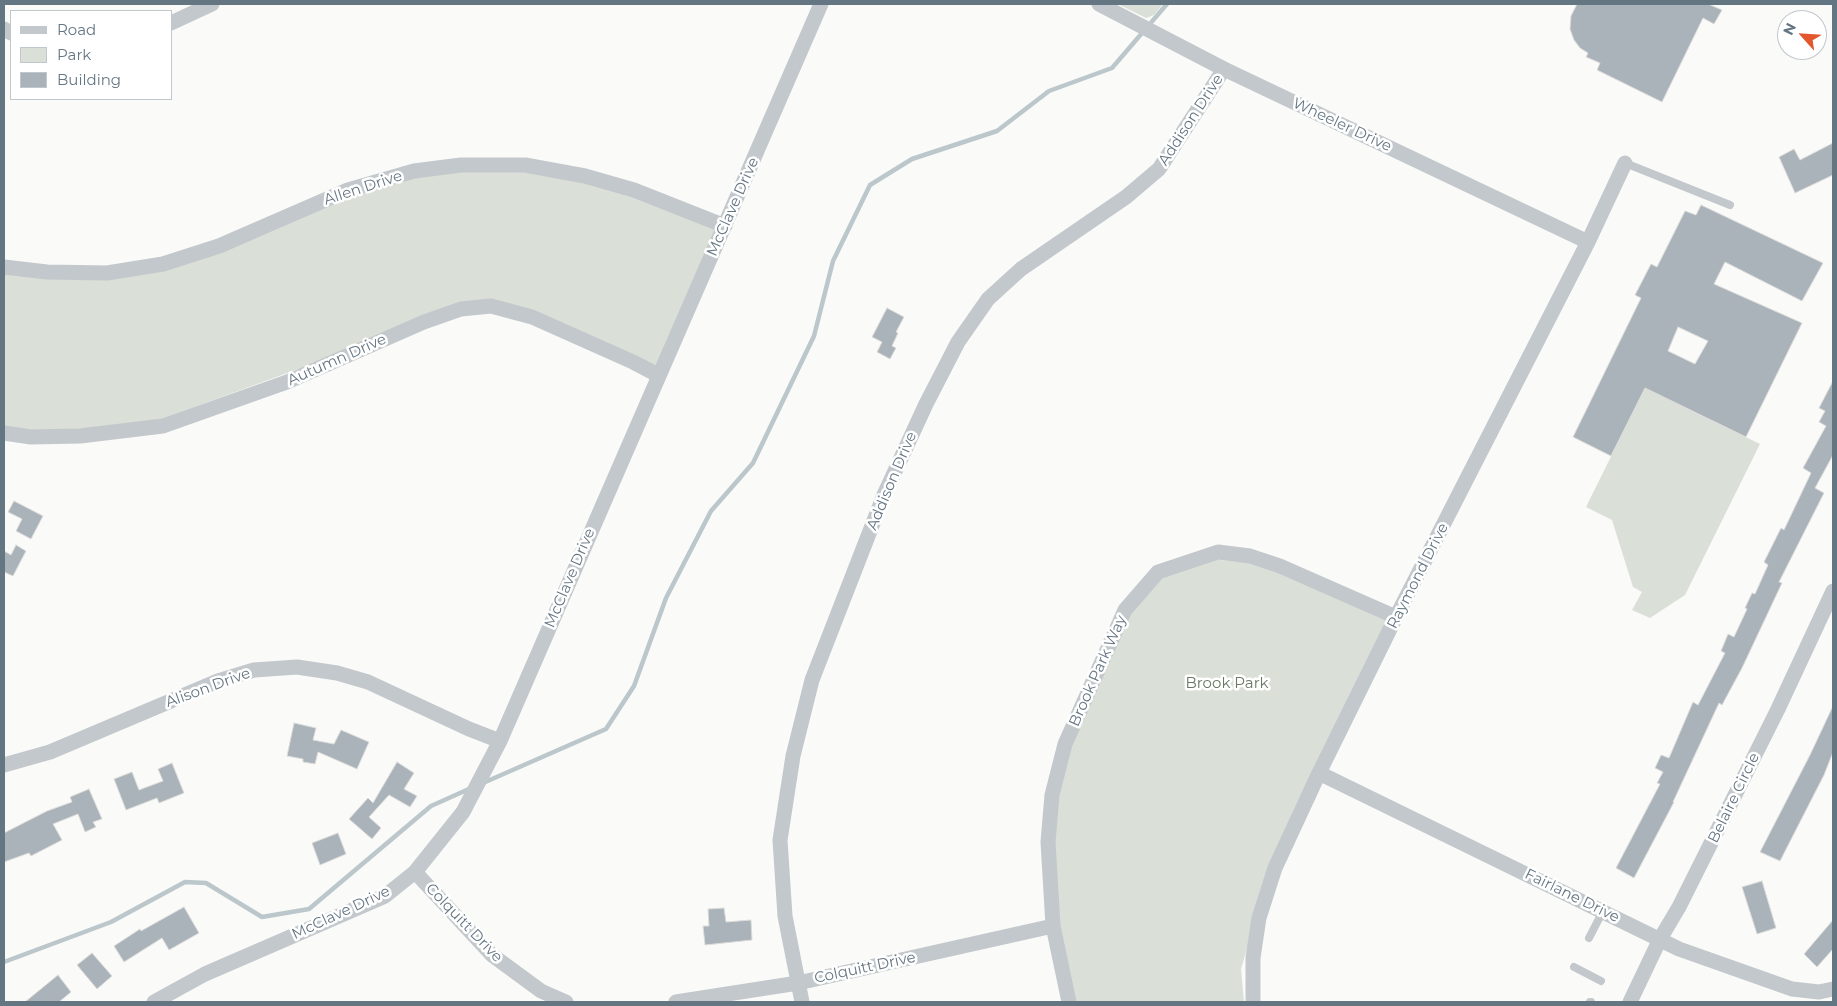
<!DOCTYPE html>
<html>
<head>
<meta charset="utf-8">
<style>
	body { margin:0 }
	#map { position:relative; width:1837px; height:1006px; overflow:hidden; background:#fafaf8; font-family:Montserrat,sans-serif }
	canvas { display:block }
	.frame { position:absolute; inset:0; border:5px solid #657683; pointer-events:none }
	.legend { position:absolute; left:10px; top:10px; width:162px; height:90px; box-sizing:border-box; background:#fff; border:1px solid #c1c8cd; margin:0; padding:6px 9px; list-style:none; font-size:15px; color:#657683 }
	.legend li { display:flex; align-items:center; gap:10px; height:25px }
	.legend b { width:25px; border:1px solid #c1c8cd }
	.north { position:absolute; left:1777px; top:10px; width:50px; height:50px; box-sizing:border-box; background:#fff; border:1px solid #c1c8cd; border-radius:50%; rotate:296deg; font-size:14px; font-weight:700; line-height:20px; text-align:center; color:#657683 }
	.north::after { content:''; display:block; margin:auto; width:18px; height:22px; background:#e4572e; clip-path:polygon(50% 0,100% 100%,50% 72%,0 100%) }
</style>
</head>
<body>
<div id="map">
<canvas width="1837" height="1006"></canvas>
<div class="frame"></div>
<ul class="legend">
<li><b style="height:6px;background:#c3c8cc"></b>Road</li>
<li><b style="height:14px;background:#dadfd7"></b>Park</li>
<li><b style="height:14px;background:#aab3b9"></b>Building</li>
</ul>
<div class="north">N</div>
</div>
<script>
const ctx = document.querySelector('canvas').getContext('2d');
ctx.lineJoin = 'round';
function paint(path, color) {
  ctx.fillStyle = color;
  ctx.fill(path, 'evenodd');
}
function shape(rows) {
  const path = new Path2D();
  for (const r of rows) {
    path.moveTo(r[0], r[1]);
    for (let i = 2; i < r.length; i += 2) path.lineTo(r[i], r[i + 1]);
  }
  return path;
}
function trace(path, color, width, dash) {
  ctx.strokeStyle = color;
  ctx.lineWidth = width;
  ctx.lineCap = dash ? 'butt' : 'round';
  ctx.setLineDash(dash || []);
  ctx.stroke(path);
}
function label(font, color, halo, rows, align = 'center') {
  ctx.font = font + ' Montserrat,sans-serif';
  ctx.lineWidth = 5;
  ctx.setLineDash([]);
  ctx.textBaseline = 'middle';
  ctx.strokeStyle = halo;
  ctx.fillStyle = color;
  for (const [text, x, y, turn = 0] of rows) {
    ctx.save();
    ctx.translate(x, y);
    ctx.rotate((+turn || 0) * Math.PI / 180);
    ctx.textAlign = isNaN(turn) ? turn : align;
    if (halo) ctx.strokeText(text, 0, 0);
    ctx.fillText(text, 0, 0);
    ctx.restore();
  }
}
paint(shape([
	[1118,4,1163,4,1154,15,1146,18],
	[512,165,598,179,727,224,660,371,522,313,465,308,115,436,4,432,4,268,89,275,216,251,422,167],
	[1645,388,1760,444,1685,595,1650,618,1632,610,1642,592,1633,587,1612,520,1586,507],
	[1197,558,1273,565,1399,620,1277,847,1241,969,1244,1002,1071,1002,1047,834,1064,744,1136,593]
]), '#dadfd7');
trace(shape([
	[483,783,606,729,634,686,666,598,711,511,753,463,814,336,833,261,870,185,912,159,997,131,1049,91,1112,68,1167,4],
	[4,962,111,922,185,882,206,883,262,917,309,909,431,806,469,789]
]), '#bbc7cb', 4.5);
const building = shape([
	[1577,4,1708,4,1722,10,1714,24,1703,18,1662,102,1597,70,1600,63,1586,57,1588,53,1580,48,1574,40,1570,29,1571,16,1577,4],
	[1833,143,1833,175,1795,193,1779,157,1794,149,1800,160,1833,143],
	[1701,205,1823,263,1802,301,1725,262,1714,284,1802,323,1746,437,1645,388,1611,456,1573,437,1641,298,1635,295,1651,264,1657,267,1685,211,1696,215,1701,205],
	[1678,327,1708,341,1695,364,1668,351,1678,327],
	[887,308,904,317,896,332,898,333,892,346,896,348,890,359,877,352,882,342,872,337,887,308],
	[1833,381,1833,455,1815,488,1824,493,1779,582,1782,583,1742,668,1722,705,1719,703,1673,802,1674,802,1634,878,1616,868,1660,784,1657,783,1663,772,1655,768,1661,755,1669,758,1693,702,1698,705,1725,653,1721,651,1728,634,1734,637,1747,609,1745,608,1752,593,1755,594,1768,565,1764,562,1781,528,1784,530,1811,473,1803,468,1826,426,1819,422,1825,411,1819,408,1833,381],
	[14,501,43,516,31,539,16,531,22,519,8,512,14,501],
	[16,545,26,551,13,576,4,572,4,551,11,555,16,545],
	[1833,706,1833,752,1824,775,1780,861,1760,852,1810,755,1833,706],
	[294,723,316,728,313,740,334,744,341,730,369,742,357,769,318,752,315,764,303,762,303,759,287,756,294,723],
	[397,762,414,773,404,789,417,796,410,807,389,795,369,817,381,828,372,839,349,819,368,798,373,803,397,762],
	[172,763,184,793,159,803,157,798,126,810,114,779,132,772,139,790,163,781,158,769,172,763],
	[89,789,102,819,93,822,96,827,85,832,78,814,53,824,62,840,31,856,29,853,4,862,4,833,47,811,72,802,70,797,89,789],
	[338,833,346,854,320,865,312,843,338,833],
	[1762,881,1776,928,1757,934,1742,887,1762,881],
	[184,907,199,933,169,950,162,938,124,962,114,946,140,929,141,931,184,907],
	[724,908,726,922,751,920,752,940,705,945,703,926,709,926,708,909,724,908],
	[1833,920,1833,949,1817,967,1804,954,1833,920],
	[92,953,112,976,97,989,77,965,92,953],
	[58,975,71,992,59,1002,25,1002,58,975]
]);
paint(building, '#aab3b9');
trace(building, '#dcdcda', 1);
trace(shape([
	[1625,163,1730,205],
	[1589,938,1603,911],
	[1574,967,1601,981],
	[1590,1002,1591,1002]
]), '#c3c8cc', 8);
trace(shape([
	[1099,4,1224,69,1588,242],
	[171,23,212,4],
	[4,29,11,33],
	[4,267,47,272,107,273,163,264,219,246,348,190,414,171,461,165,525,165,585,176,634,190,725,226],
	[4,433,31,437,80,436,163,426,287,382,424,322,461,309,491,306,532,317,633,362,658,375],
	[4,765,50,752,218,681,254,670,297,667,337,673,368,682,469,729,500,741],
	[1319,773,1679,949,1792,989,1819,992,1833,989],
	[415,872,492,955,541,991,566,1002],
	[154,1002,205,974,385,896,415,872,463,812,500,741,821,4],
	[676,1002,798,983,1053,926],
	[802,1002,785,916,780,840,793,756,812,680,884,495,926,404,958,342,988,299,1021,269,1126,197,1159,169,1224,69],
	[1069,1002,1053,926,1048,842,1052,795,1065,744,1125,610,1158,572,1218,552,1250,556,1280,566,1396,617],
	[1253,1002,1253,958,1259,918,1275,868,1319,773,1396,617,1588,242,1625,163],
	[1630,1002,1660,939,1679,907,1778,709,1833,591]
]), '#c3c8cc', 15);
label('15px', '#657683', '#fff', [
	["Addison Drive",1191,120,-57],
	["Wheeler Drive",1342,125,25],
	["Allen Drive",363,188,-18],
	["McClave Drive",733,207,-66],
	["Autumn Drive",337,360,-24],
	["Addison Drive",892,481,-67],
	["Raymond Drive",1418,576,-63],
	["McClave Drive",570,578,-67],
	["Brook Park Way",1098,671,-66],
	["Alison Drive",208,688,-20],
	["Belaire Circle",1734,798,-64],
	["Fairlane Drive",1572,896,26],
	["McClave Drive",341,913,-25],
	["Colquitt Drive",464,923,46],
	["Colquitt Drive",865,968,-12]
]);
label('15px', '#687a64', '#fff', [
	["Brook Park",1227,684]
]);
</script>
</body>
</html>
